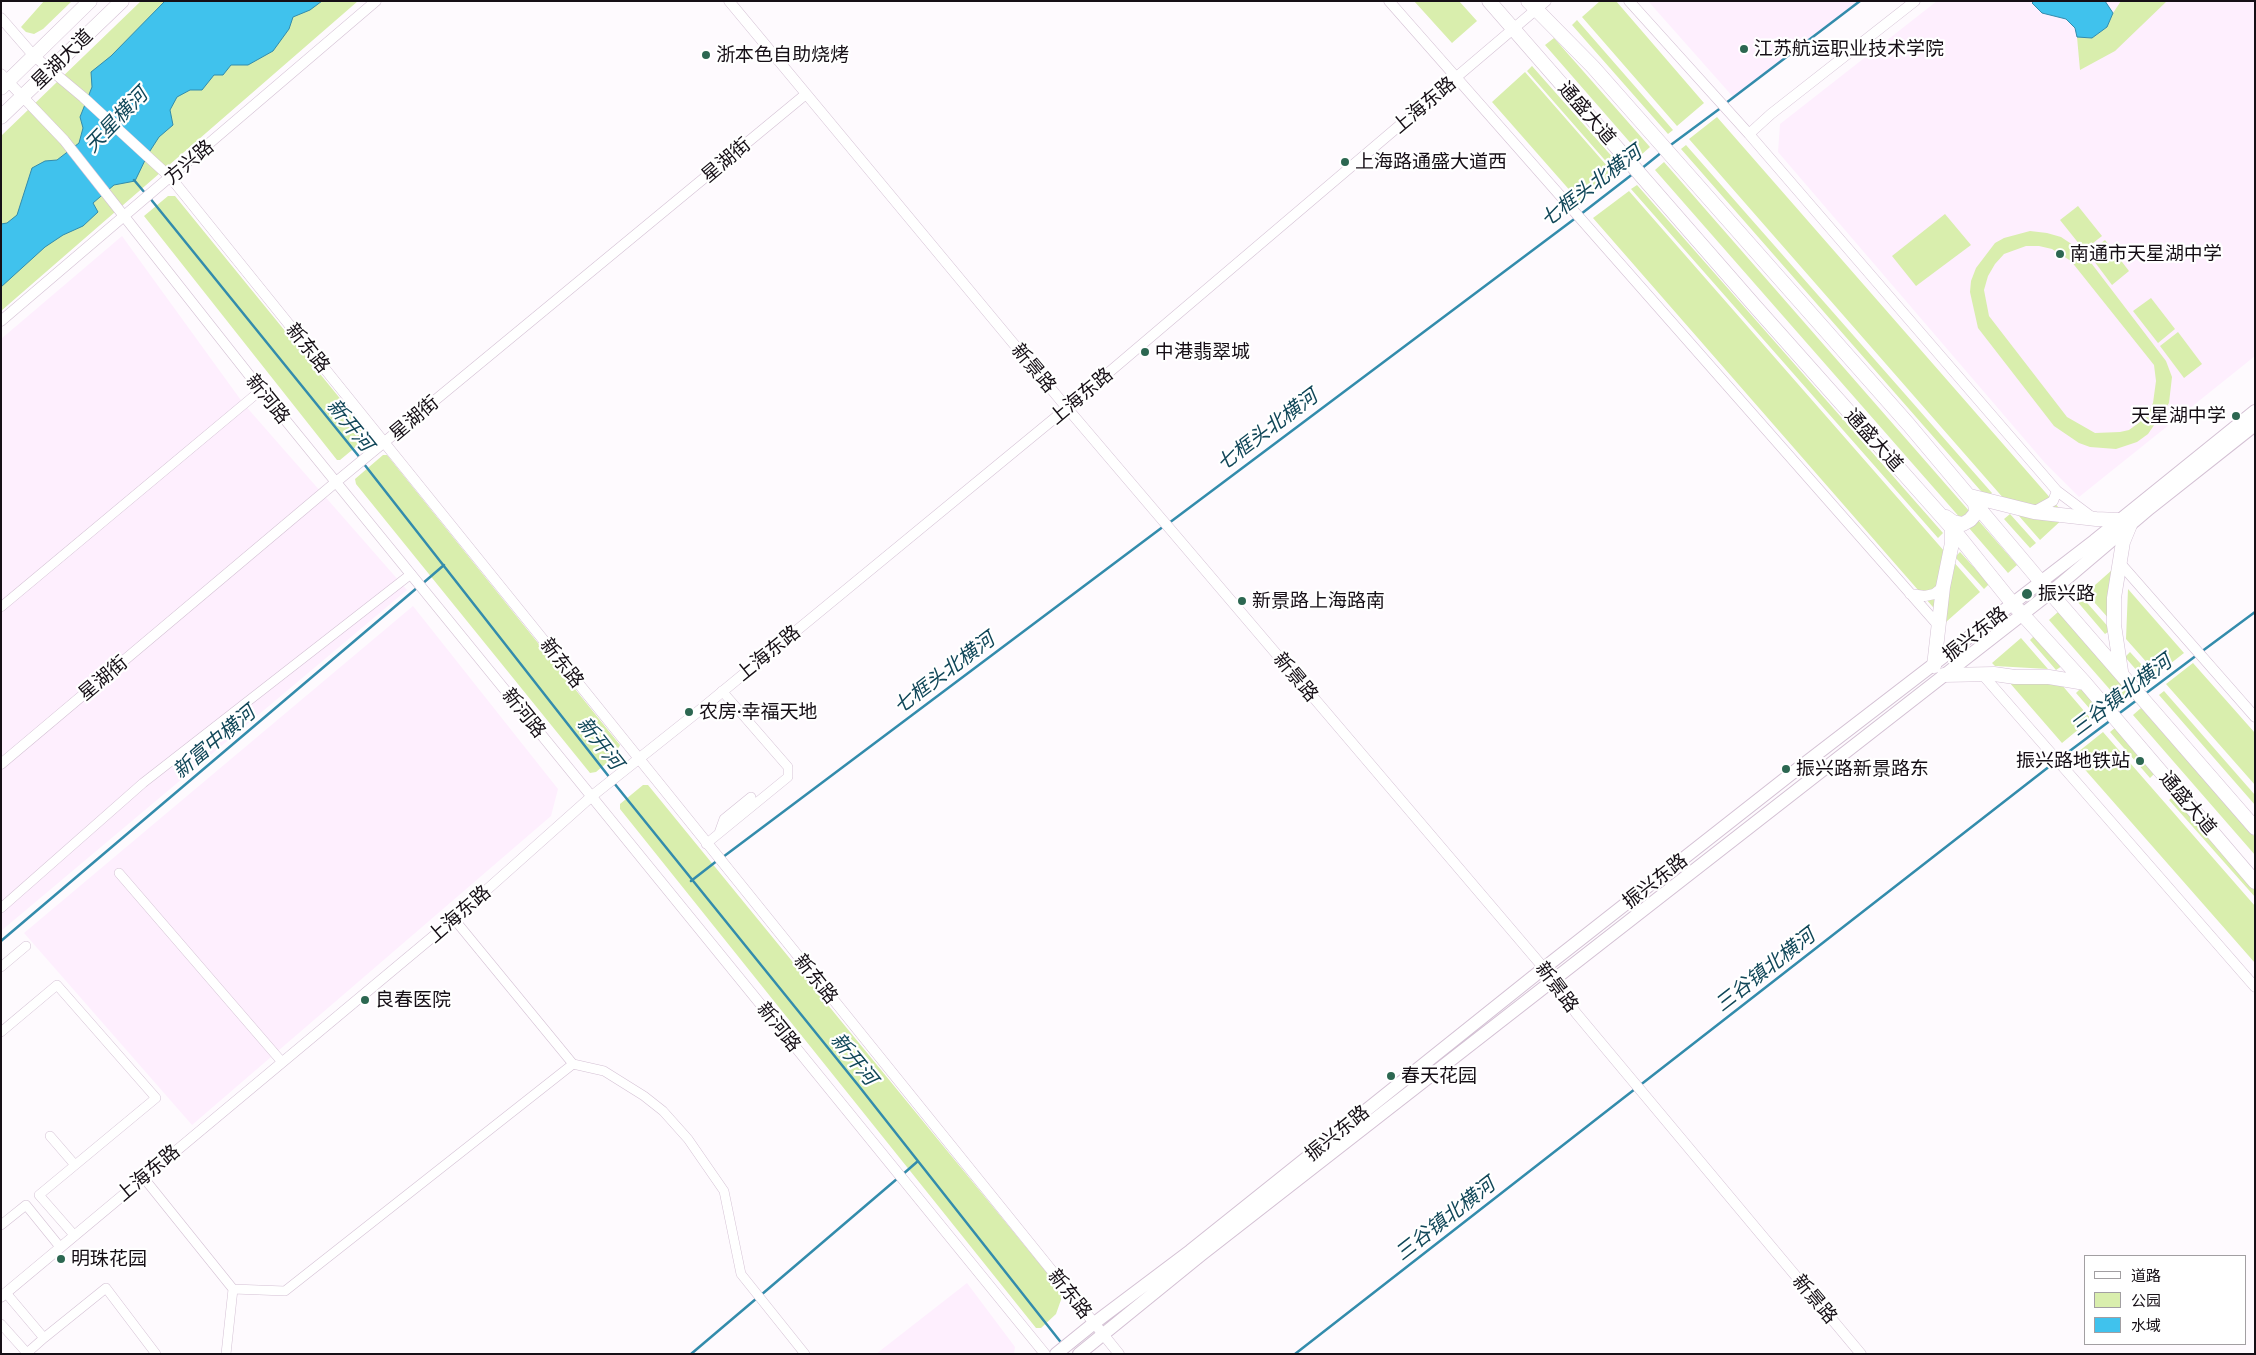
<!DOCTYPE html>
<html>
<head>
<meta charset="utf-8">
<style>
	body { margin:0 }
	#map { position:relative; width:2256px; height:1355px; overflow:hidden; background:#fefafe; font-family:Commissioner,"Noto Sans SC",sans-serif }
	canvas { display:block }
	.frame { position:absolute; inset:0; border:2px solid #160f16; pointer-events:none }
	.legend { position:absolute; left:2084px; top:1255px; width:162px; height:90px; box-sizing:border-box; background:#fff; border:1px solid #a29fa2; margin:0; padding:6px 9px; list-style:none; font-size:15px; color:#160f16 }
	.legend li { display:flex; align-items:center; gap:10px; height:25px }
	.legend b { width:25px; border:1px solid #a29fa2 }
</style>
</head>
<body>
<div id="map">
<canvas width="2256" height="1355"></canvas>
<div class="frame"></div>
<ul class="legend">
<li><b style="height:6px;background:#fff"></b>道路</li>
<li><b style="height:14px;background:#d9eead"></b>公园</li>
<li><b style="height:14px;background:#40c2ed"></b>水域</li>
</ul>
</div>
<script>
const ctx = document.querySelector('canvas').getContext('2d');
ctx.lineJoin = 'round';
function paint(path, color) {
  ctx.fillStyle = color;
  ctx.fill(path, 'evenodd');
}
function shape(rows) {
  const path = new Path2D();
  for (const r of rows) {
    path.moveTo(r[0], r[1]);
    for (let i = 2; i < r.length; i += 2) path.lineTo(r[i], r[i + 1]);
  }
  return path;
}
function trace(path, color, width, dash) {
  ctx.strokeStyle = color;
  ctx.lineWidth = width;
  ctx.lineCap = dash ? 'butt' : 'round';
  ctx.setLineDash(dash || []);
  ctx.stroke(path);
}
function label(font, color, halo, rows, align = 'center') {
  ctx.font = font + ' Commissioner,"Noto Sans SC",sans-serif';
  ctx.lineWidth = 4.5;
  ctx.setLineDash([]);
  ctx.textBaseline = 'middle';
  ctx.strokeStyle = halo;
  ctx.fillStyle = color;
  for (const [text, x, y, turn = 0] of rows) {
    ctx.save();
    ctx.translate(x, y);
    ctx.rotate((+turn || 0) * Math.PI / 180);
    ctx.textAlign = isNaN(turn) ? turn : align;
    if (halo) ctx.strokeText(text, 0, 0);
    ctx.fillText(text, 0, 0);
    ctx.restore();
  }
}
paint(shape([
	[1648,1,1860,1,1734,98],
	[1937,1,2255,1,2255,356,2079,497,2045,463,1778,152,1780,124],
	[122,236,243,403,407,590,1,931,1,339],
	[413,606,558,789,551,816,192,1125,24,933],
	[967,1283,1015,1347,1014,1354,876,1354]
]), '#feeffe');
paint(shape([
	[44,1,72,1,43,29,34,34,26,32,21,27],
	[141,1,358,1,1,311,1,136],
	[1414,1,1459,1,1477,21,1452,43],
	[1600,1,1616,1,1704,103,1677,126,1582,17],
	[2121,1,2167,1,2115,51,2080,70,2077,37,2092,38,2107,27,2113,13],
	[1577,20,1673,130,1668,134,1572,25],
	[1554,38,1650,147,1641,155,1545,45],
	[1532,66,1623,169,1617,174,1527,71],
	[1525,72,1615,175,1580,202,1492,102],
	[1717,117,2066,516,2040,540,1689,139],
	[1686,145,1992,493,1987,498,1681,149],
	[1664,162,1970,512,1962,520,1655,170],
	[1637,185,1943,533,1938,538,1631,189],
	[1629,191,1980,592,1946,622,1593,218],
	[168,196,175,196,369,434,369,436,340,460,337,460,144,216],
	[2078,206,2102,236,2084,250,2060,220],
	[1945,214,1971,245,1916,286,1892,256],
	[2030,231,2047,233,2061,237,2082,251,2166,361,2172,377,2169,403,2148,434,2137,442,2116,449,2090,447,2079,443,2054,426,1978,328,1970,292,1971,281,1976,268,1995,243,2004,238],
	[2026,246,2039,246,2052,249,2071,261,2154,365,2156,381,2153,403,2149,411,2140,422,2129,430,2120,432,2095,433,2067,417,1989,316,1984,290,1988,276,1995,264,2004,254],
	[2105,240,2129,271,2112,285,2088,253],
	[2151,298,2175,329,2158,343,2133,311],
	[2178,332,2202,364,2184,378,2160,346],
	[383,455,387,455,620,745,615,756,596,772,590,773,356,484,355,479],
	[2010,514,2036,543,2030,548,2004,519],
	[1978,520,2017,565,2008,573,1969,528],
	[1960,552,1989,584,1984,589,1955,557],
	[2112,570,2110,620,2086,593],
	[2128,589,2184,653,2157,674,2126,639],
	[2081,596,2111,630,2105,634,2076,600],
	[2058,612,2128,692,2119,700,2049,620],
	[2035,635,2062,666,2056,670,2030,640],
	[2021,638,2048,669,1995,666,1992,663],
	[2130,652,2151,675,2145,680,2125,657],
	[2193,663,2255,733,2255,785,2166,684],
	[2009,682,2061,684,2091,719,2062,743],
	[2081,688,2101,711,2096,716,2076,693],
	[2164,691,2255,795,2255,805,2159,695],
	[2141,708,2255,837,2255,855,2133,715],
	[2116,727,2155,773,2150,778,2110,732],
	[2103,732,2255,906,2255,963,2073,756],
	[643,785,648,785,1061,1290,1062,1297,1056,1314,1041,1328,1036,1328,620,809,620,804],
	[2175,795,2255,886,2255,897,2169,800]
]), '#d9eead');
const water = shape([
	[165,1,322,1,310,10,293,17,289,29,273,51,248,65,231,65,223,75,214,75,202,90,190,90,177,97,170,110,173,125,159,137,148,154,135,181,114,185,93,203,98,212,83,226,63,235,45,247,1,287,1,224,7,223,17,215,32,168,45,161,57,160,79,143,83,128,80,117,92,87,91,72,111,56,165,1],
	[2034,1,2105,1,2113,13,2107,27,2092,38,2077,37,2075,28,2066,19,2042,13,2032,3,2034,1]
]);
paint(water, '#40c2ed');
trace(water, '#338cac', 1);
trace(shape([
	[1726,103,1860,1],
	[1668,147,1722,107],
	[1641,169,1662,152],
	[134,180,145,193],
	[149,197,361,459],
	[1581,214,1634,173],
	[364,464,610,778],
	[1169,523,1577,217],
	[422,584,444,565],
	[2201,652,2255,612],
	[2145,694,2197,655],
	[2117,715,2137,700],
	[2059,759,2111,720],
	[614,783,858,1085,1063,1345],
	[723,857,1164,526],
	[691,881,718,860],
	[1,941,418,587],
	[1639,1086,2055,762],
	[902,1175,918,1161],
	[761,1295,898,1178],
	[691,1354,757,1298],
	[1295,1354,1635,1089]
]), '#338cac', 2.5);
const minor = shape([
	[1,607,261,390],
	[719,833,724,819,751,797],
	[706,844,788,777,788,767,722,691],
	[119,873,282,1062],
	[1,908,143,783,411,574],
	[1,967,26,946],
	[1,1032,57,985,156,1098,39,1195,74,1235],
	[573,1064,604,1071,644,1096,663,1111,688,1139,724,1191,741,1274,805,1354],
	[50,1136,75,1165],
	[143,1177,233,1289,226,1354],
	[1,1225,26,1205,60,1247],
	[233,1289,285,1291,573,1064,454,919],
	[1,1324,27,1353,44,1338,6,1293],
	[44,1338,106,1288,156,1354]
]);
const tertiary = shape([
	[729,1,1067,408,1554,980,1576,1013,1861,1354],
	[1389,1,1938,625],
	[1629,1,1749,134],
	[1915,1,1771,114,1749,134,2057,491,2093,518],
	[1,18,34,56,83,97,171,178,1119,1354],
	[1,74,64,140,261,390,1045,1354],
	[1,321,376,1],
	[2035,511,2053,501,2057,491],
	[2119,562,2255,717],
	[1910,594,1925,596,1934,594,1943,587],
	[1982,674,2255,987],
	[1,764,336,482,806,94],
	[1,1297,454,919,592,796,700,710,1067,408,1546,1]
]);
const secondary = shape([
	[1056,1354,1093,1324,1190,1251,1544,968,1791,774,2094,541,2255,411],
	[1079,1354,1202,1254,2051,592,2150,508,2255,425]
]);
const primary = shape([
	[1489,1,1754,305,1952,528,2013,604,2085,683,2255,882],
	[1528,1,1593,67,1909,425,2041,582,2255,828],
	[1,88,90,1],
	[1,117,122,1],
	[1970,496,2034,512,2096,519,2119,520],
	[1946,517,1953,522,1963,524,1970,520,1976,513,1975,503],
	[1934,666,1943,587,1952,543,1952,528],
	[2121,671,2114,625,2114,598,2123,542,2130,525],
	[1944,675,1994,674,2015,677,2049,677,2085,683]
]);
trace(minor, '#d4c1d4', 10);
trace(tertiary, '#d4c1d4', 11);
trace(secondary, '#d4c1d4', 14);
trace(primary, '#d4c1d4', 15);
trace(minor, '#fff', 9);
trace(tertiary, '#fff', 10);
trace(secondary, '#fff', 12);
trace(primary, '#fff', 14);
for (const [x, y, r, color] of [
	[1744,49,5,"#2c6751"],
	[706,55,5,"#2c6751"],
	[1345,162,5,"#2c6751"],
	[2060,254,5,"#2c6751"],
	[1145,352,5,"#2c6751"],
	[2236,416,5,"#2c6751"],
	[2027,594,6,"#2c6751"],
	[1242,601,5,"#2c6751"],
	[689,712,5,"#2c6751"],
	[2140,761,5,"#2c6751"],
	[1786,769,5,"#2c6751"],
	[365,1000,5,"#2c6751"],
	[1391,1076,5,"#2c6751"],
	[61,1259,5,"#2c6751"]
]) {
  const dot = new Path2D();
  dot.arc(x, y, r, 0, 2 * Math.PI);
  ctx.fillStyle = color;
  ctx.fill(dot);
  trace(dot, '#fff', 2);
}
label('19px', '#160f16', '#fff', [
	["江苏航运职业技术学院",1754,49],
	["浙本色自助烧烤",716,55],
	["上海路通盛大道西",1355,162],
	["南通市天星湖中学",2070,254],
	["中港翡翠城",1155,352],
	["天星湖中学",2226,416,"right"],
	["振兴路",2038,594],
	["新景路上海路南",1252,601],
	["农房·幸福天地",699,712],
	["振兴路地铁站",2130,761,"right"],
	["振兴路新景路东",1796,769],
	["良春医院",375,1000],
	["春天花园",1401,1076],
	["明珠花园",71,1259]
], 'left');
label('19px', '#160f16', '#fff', [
	["星湖大道",62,59,-44],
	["上海东路",1424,105,-40],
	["通盛大道",1587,113,49],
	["星湖街",726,160,-40],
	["方兴路",189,162,-40],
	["新东路",308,348,51],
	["新景路",1034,368,50],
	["上海东路",1081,396,-40],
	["新河路",268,399,51],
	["星湖街",414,418,-40],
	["通盛大道",1874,440,48],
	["振兴东路",1975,634,-38],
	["上海东路",768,653,-39],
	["新东路",562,663,52],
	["新景路",1296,677,50],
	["星湖街",103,678,-40],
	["新河路",524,713,51],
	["通盛大道",2188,803,50],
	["振兴东路",1655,881,-38],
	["上海东路",459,914,-41],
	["新东路",816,979,51],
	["新景路",1557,987,53],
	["新河路",779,1027,51],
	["振兴东路",1337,1133,-39],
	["上海东路",148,1173,-40],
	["新东路",1070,1294,51],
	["新景路",1815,1299,50]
]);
label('italic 20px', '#114759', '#fff', [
	["天星横河",116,120,-46],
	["七框头北横河",1591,186,-37],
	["新开河",350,425,51],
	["七框头北横河",1267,430,-37],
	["七框头北横河",944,673,-37],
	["三谷镇北横河",2121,695,-37],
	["新富中横河",214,742,-40],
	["新开河",600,743,52],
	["三谷镇北横河",1765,970,-38],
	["新开河",854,1059,51],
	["三谷镇北横河",1445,1219,-38]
]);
</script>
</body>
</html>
